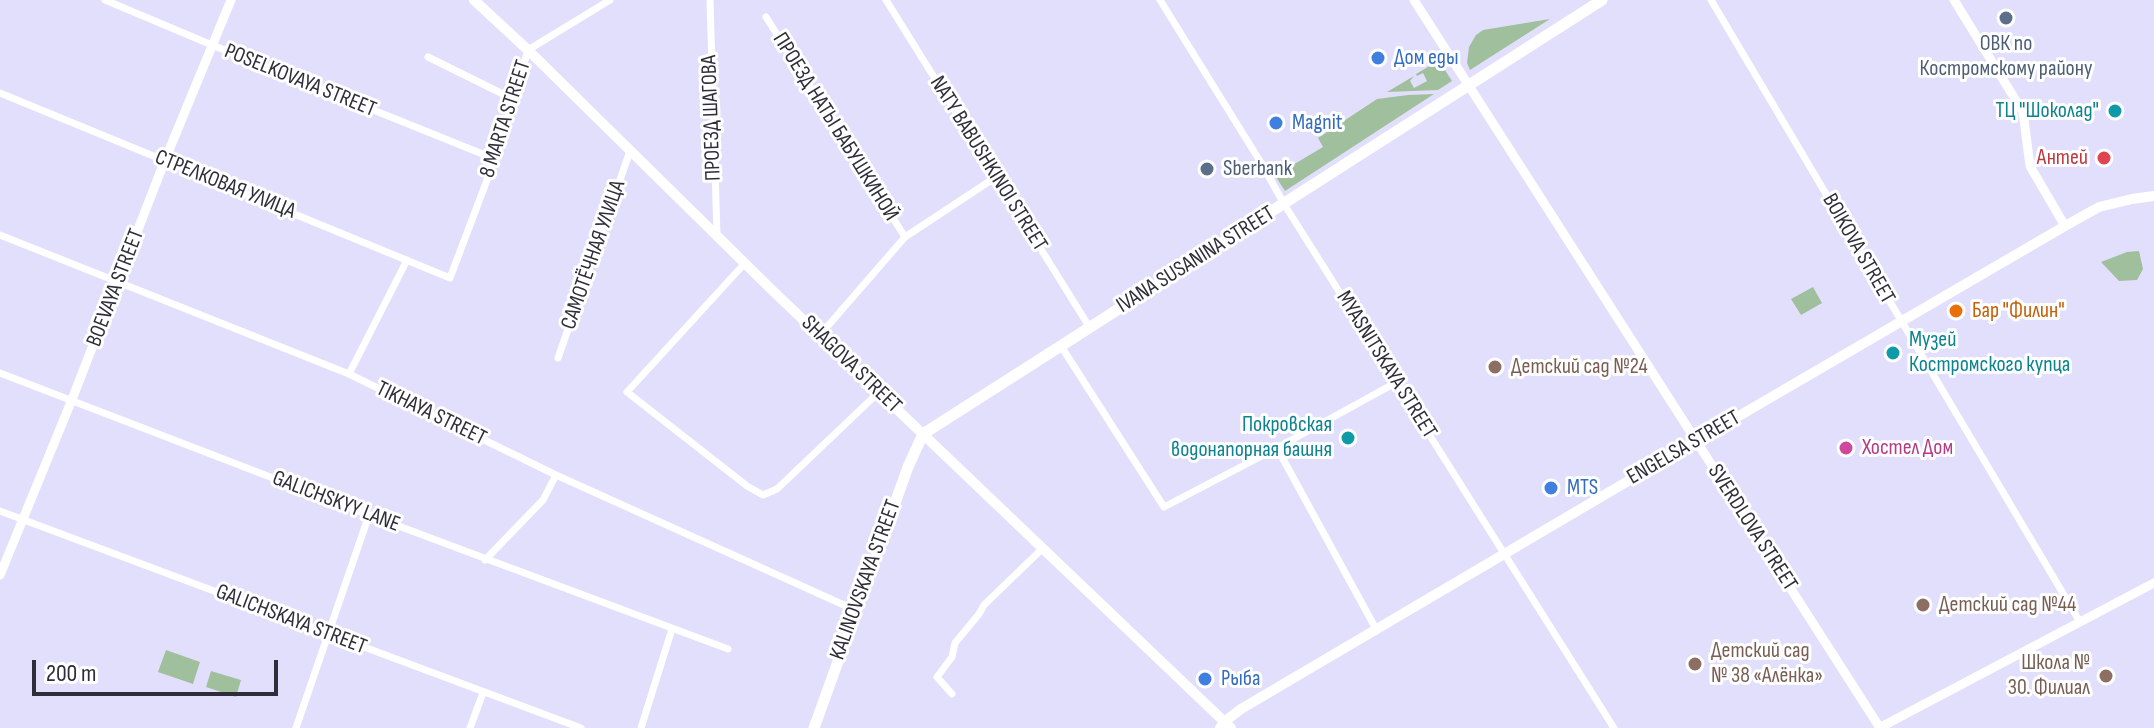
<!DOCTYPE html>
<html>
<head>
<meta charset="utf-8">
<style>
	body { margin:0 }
	#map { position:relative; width:2154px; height:728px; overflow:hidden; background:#e2dffd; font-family:"Sofia Sans Condensed",sans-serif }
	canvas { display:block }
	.scale { position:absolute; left:32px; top:660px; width:246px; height:36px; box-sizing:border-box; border:4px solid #2f2d39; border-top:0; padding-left:10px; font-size:24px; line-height:28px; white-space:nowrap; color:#2f2d39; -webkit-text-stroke:6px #fff; paint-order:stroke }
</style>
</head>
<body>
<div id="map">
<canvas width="2154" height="728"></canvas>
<div class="scale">200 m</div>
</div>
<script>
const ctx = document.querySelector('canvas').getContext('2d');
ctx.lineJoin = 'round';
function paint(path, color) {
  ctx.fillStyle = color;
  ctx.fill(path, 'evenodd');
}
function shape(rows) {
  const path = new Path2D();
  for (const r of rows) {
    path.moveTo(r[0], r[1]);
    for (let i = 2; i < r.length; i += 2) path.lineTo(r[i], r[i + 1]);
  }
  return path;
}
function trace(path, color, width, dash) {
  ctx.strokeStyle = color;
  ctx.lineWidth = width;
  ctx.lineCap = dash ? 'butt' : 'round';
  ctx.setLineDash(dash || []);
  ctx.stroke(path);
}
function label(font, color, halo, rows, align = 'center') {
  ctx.font = font + ' "Sofia Sans Condensed",sans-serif';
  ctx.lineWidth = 6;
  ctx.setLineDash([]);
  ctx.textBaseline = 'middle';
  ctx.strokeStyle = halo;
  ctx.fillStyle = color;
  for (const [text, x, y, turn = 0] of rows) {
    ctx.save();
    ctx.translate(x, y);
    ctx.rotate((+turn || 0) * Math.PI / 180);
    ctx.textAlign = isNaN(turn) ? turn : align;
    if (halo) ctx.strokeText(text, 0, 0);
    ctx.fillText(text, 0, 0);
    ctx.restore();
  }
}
paint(shape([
	[1550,19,1470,70,1467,63,1469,47,1476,35,1483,30],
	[1433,64,1443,67,1452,81,1438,90,1387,92,1414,76,1410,81,1414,88,1427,81,1423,73,1417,76,1416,74],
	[1434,94,1285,191,1270,168,1280,162,1286,169,1323,147,1318,138,1377,99,1408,95],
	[2139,251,2143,269,2137,280,2119,281,2101,262,2127,252],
	[1813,287,1822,303,1801,315,1791,299],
	[166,650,200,662,193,684,158,672],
	[211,671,241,680,236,697,206,687]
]), '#a0bf9d');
trace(shape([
	[105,0,212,45,495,159],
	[710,0,717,235],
	[886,0,1090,328],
	[1160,0,1263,166,1284,204,1614,728],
	[1711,0,2080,622],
	[766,17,905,237],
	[428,57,513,99],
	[0,93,450,278,495,159,528,50,610,0],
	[0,235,349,374,556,475,855,610],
	[745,263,627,392,747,486,763,495,777,489,879,392],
	[820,335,905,237,996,177],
	[1061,346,1164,507,1277,448,1397,382],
	[558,358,630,151],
	[0,373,369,515,728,649],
	[349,374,407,260],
	[1277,448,1376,629],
	[0,511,581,728],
	[485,560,543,500,556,475],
	[952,694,937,677,952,657,955,643,979,614,984,605,1043,548],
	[296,728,369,515],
	[470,728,483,693],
	[641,728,672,629]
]), '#fff', 7);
trace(shape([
	[1414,0,1880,728],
	[1954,0,2023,112,2030,166,2065,226],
	[0,575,71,402,165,160,231,0],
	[1879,728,2154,583]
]), '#fff', 9);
trace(shape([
	[474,0,528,50,774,292,1231,728],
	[1220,728,1224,722,1241,709,1696,441,2065,226,2099,207,2132,199,2154,196]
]), '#fff', 10);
trace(shape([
	[814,728,908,467,923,434,1602,0]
]), '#fff', 11);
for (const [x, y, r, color] of [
	[2006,18,8,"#5c6f8a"],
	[1378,58,8,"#3f7fe0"],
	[2115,111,8,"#0f9aa8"],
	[1276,123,8,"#3f7fe0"],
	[2104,158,8,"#e0444e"],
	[1207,169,8,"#5c6f8a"],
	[1956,311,8,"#e8710a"],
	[1893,353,8,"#0f9aa8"],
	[1495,367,8,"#8d6e63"],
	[1348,438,8,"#0f9aa8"],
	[1846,448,8,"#d1479c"],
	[1551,488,8,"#3f7fe0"],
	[1923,605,8,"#8d6e63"],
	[1695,664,8,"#8d6e63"],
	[2106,676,8,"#8d6e63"],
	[1205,679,8,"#3f7fe0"]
]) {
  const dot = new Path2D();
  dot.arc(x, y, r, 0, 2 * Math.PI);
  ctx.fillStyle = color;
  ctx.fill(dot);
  trace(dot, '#fff', 3);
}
label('22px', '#4e5e75', '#fff', [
	["ОВК по",2006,44],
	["Костромскому району",2006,69],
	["Sberbank",1223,169,"left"]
]);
label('22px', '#366cbe', '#fff', [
	["Дом еды",1394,58],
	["Magnit",1292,123],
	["MTS",1567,488],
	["Рыба",1221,679]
], 'left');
label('22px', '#2f2d39', '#fff', [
	["POSELKOVAYA STREET",300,81,22],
	["ПРОЕЗД ШАГОВА",712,118,-92],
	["8 MARTA STREET",506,119,-72],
	["ПРОЕЗД НАТЫ БАБУШКИНОЙ",835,127,58],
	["NATY BABUSHKINOI STREET",988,164,58],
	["СТРЕЛКОВАЯ УЛИЦА",225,185,22],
	["BOIKOVA STREET",1858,249,60],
	["САМОТЁЧНАЯ УЛИЦА",594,255,-71],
	["IVANA SUSANINA STREET",1196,260,-32],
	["BOEVAYA STREET",116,288,-69],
	["SHAGOVA STREET",851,365,44],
	["MYASNITSKAYA STREET",1386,365,58],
	["TIKHAYA STREET",431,414,26],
	["ENGELSA STREET",1684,448,-30],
	["GALICHSKYY LANE",336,502,21],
	["SVERDLOVA STREET",1752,528,57],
	["KALINOVSKAYA STREET",866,580,-70],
	["GALICHSKAYA STREET",291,620,21]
]);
label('22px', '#0d838f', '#fff', [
	["ТЦ \"Шоколад\"",2099,111],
	["Музей",1909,340,"left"],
	["Костромского купца",1909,365,"left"],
	["Покровская",1332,425],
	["водонапорная башня",1332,450]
], 'right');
label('22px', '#be3a42', '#fff', [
	["Антей",2088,158]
], 'right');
label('22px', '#c56008', '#fff', [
	["Бар \"Филин\"",1972,311]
], 'left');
label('22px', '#785e54', '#fff', [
	["Детский сад №24",1511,367],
	["Детский сад №44",1939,605],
	["Детский сад",1711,651],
	["№ 38 «Алёнка»",1711,676],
	["Школа №",2090,663,"right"],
	["30. Филиал",2090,688,"right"]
], 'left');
label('22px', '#b23c85', '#fff', [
	["Хостел Дом",1862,448]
], 'left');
</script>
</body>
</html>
